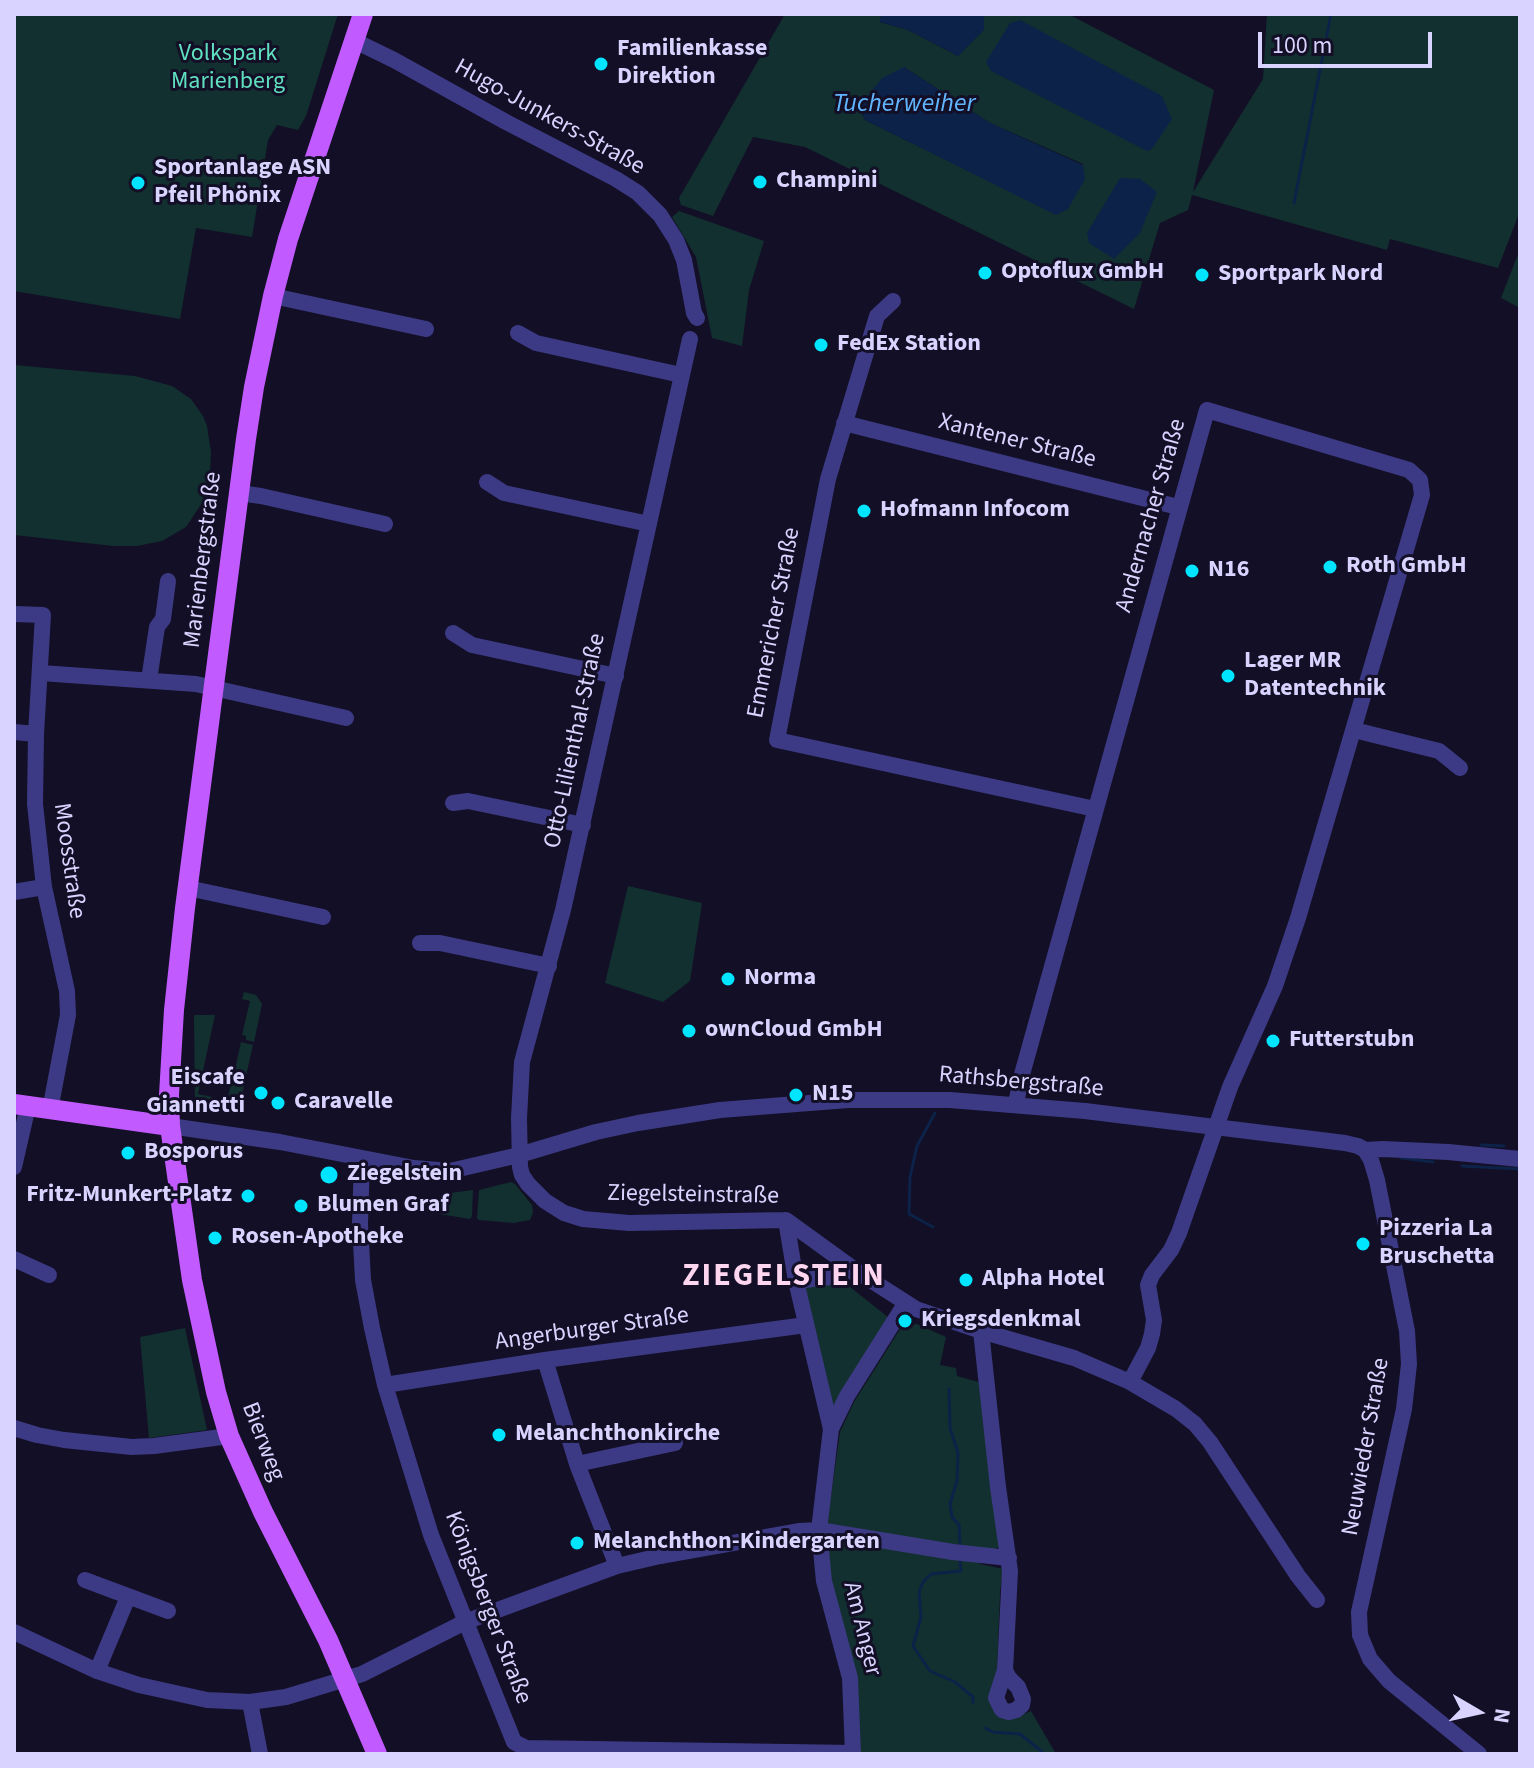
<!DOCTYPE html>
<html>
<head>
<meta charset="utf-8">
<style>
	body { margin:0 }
	#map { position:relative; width:1534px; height:1768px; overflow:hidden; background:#130f26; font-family:"Source Sans 3",sans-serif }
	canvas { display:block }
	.frame { position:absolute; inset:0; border:16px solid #d9d4ff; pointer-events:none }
	.north { position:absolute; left:1438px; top:1672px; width:80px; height:80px; -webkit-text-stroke:6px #130f26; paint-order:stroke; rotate:99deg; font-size:22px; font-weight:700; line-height:32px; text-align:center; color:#d9d4ff }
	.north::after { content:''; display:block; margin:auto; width:28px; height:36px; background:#d9d4ff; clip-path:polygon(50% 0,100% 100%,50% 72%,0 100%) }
	.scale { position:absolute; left:1258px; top:32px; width:174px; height:36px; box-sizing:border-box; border:4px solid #d9d4ff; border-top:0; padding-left:10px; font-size:24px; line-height:28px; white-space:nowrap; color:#d9d4ff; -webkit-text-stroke:6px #130f26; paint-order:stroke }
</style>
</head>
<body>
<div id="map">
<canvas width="1534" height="1768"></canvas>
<div class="frame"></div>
<div class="north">N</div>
<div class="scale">100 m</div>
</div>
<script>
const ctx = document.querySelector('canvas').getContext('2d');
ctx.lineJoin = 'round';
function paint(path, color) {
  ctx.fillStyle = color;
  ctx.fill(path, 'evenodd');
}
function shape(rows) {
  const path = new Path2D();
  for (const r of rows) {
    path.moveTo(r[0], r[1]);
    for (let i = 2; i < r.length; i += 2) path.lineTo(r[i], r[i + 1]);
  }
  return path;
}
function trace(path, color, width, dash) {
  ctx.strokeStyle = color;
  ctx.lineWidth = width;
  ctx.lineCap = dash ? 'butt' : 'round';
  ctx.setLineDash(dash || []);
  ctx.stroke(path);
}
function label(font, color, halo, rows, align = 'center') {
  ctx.font = font + ' "Source Sans 3",sans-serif';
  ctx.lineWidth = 6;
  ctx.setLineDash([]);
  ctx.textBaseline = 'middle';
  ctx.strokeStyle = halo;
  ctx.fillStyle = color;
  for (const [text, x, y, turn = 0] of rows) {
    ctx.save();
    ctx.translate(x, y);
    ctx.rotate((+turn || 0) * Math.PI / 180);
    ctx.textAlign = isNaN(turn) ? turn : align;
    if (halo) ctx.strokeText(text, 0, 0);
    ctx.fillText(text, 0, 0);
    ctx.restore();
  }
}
paint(shape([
	[14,14,338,14,306,116,298,130,277,125,268,140,252,237,196,228,180,319,14,291],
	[785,14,883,14,880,18,880,22,908,30,958,56,983,30,984,14,1068,14,1214,90,1193,192,1263,79,1267,14,1520,14,1520,211,1498,268,1390,239,1387,250,1192,195,1188,210,1160,223,1134,309,805,147,753,137,713,216,681,205,679,198],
	[904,67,990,123,1083,164,1056,214,865,120,859,108],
	[679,211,764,241,749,290,742,346,712,338,696,257,672,217],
	[1520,249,1520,308,1501,298],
	[14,365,135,376,172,386,191,399,203,416,207,426,211,452,210,475,202,503,186,527,162,541,137,546,113,546,14,535],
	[628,886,702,903,690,981,663,1002,605,983],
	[244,992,256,995,262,1004,254,1042,246,1040,246,1036,242,1035,250,1001,242,999],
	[194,1015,215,1015,198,1094,227,1100,233,1077,245,1080,240,1108,195,1108],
	[241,1042,253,1045,246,1076,234,1074],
	[511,1182,515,1184,532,1205,533,1213,530,1220,514,1223,479,1220,477,1218,479,1190],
	[473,1190,472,1216,470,1219,421,1211,429,1207,442,1194],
	[840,1279,888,1317,832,1412,803,1283],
	[917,1324,946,1337,940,1365,956,1368,957,1376,982,1383,999,1547,992,1550,832,1528,827,1523,840,1432,854,1402,902,1326],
	[185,1328,207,1430,149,1438,140,1337],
	[827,1536,977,1561,980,1564,1003,1569,1000,1592,997,1672,992,1697,996,1716,1011,1719,1031,1711,1056,1754,858,1754,834,1606]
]), '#12302f');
paint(shape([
	[883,14,984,14,984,30,958,56,908,30,880,22,880,18],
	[1020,20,1162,96,1172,119,1152,149,1147,151,991,71,986,62,1010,23],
	[904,67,990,123,1083,165,1085,179,1068,209,1056,215,865,120,859,107,882,78],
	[1120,178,1140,179,1157,192,1140,233,1114,259,1089,243,1087,233]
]), '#0c2248');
trace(shape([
	[1294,203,1331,14],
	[1481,1145,1504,1146],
	[1401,1158,1433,1162],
	[1462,1166,1520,1169],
	[933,1227,909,1214,910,1177,917,1146,935,1113],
	[949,1389,950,1428,958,1453,957,1481,950,1504,952,1517,959,1525,960,1544],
	[960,1562,961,1571,931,1574,923,1582,919,1592,921,1617,913,1646,930,1671,955,1682,973,1697,973,1703],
	[985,1728,993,1732,1020,1734,1045,1754]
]), '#0c2248', 3);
trace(shape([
	[355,41,394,60,506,122,616,179,638,193,660,215,676,240,684,260,694,313,697,318],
	[273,296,426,329],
	[893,301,877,316,828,479,777,740,1095,809],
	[518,333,536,343,681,375],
	[690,339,563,910,522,1062,519,1118,520,1167,522,1175,528,1184,545,1201,564,1213,583,1219,629,1223,786,1220,855,1270,916,1309,981,1331,1074,1358,1130,1382,1176,1409,1195,1424,1210,1442,1298,1576,1317,1600],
	[844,423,1178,507],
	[487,482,504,493,649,524],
	[239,493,261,496,385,524],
	[14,614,43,615,36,734,35,804,44,887,67,991,68,1015,50,1110],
	[453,633,472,645,616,676],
	[41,673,196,684,346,718],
	[149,680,157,627,163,619,168,581],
	[1354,730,1439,751,1460,768],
	[14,732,36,734],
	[453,803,468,801,583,825],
	[188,888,323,917],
	[14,892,44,887],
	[420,943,440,943,549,966],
	[1016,1104,1021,1078,1207,410,1409,470,1420,480,1422,495,1298,918,1275,986,1230,1087,1179,1233,1171,1250,1152,1275,1148,1285,1154,1320,1152,1334,1148,1348,1130,1382],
	[170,1126,280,1142,414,1168,450,1171,519,1155,596,1132,638,1123,720,1110,848,1100,950,1100,1085,1111,1345,1143,1358,1146,1365,1150,1383,1149,1448,1152,1520,1159],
	[1365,1150,1371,1160,1377,1180,1407,1331,1409,1364,1404,1409,1359,1612,1360,1635,1370,1659,1389,1681,1479,1754],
	[362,1159,360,1224,363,1280,372,1328,385,1385,431,1535,514,1742,526,1748,853,1753],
	[14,1167,28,1106],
	[786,1220,796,1281,831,1429,819,1530,824,1581,850,1678,853,1754],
	[14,1259,49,1275],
	[796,1281,839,1276,855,1270],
	[981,1331,998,1487,1010,1571,1005,1670,996,1698,1002,1710,1009,1712,1016,1710,1022,1705,1023,1699,1018,1687,1009,1678,1005,1670],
	[545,1360,577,1464,617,1566],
	[385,1385,545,1360,806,1325],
	[14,1428,37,1435,64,1440,132,1447,154,1446,229,1436],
	[831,1429,847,1396,905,1304],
	[577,1464,675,1443],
	[85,1580,168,1611],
	[14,1632,97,1671,139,1685,207,1700,250,1702,286,1697,362,1674,465,1622,617,1566,660,1556,800,1531,819,1530,953,1552,1009,1558],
	[97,1671,128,1597],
	[250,1702,260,1754]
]), '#3d3a85', 16);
trace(shape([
	[363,14,288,239,273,296,254,387,246,439,185,908,174,1010,169,1095,170,1126,192,1280,216,1392,229,1436,263,1512,328,1640,377,1754],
	[14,1104,170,1126]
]), '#c25bff', 20);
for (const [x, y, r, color] of [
	[601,64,8,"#00e5ff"],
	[760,182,8,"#00e5ff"],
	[138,183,8,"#00e5ff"],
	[985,273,8,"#00e5ff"],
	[1202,275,8,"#00e5ff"],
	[821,345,8,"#00e5ff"],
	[864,511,8,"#00e5ff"],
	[1330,567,8,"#00e5ff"],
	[1192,571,8,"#00e5ff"],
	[1228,676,8,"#00e5ff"],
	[728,979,8,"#00e5ff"],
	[689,1031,8,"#00e5ff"],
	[1273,1041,8,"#00e5ff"],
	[261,1093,8,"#00e5ff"],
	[796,1095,8,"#00e5ff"],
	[278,1103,8,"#00e5ff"],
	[128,1153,8,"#00e5ff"],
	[329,1175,10,"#00e5ff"],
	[248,1196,8,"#00e5ff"],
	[301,1206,8,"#00e5ff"],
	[215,1238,8,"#00e5ff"],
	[1363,1244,8,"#00e5ff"],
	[966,1280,8,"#00e5ff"],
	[905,1321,8,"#00e5ff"],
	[499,1435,8,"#00e5ff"],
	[577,1543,8,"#00e5ff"]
]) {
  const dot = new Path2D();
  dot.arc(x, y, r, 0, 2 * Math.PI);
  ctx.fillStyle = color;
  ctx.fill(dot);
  trace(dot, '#130f26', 3);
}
label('bold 24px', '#d9d4ff', '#130f26', [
	["Familienkasse",617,50],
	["Direktion",617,78],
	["Sportanlage ASN",154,169],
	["Pfeil Phönix",154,197],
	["Champini",776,182],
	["Optoflux GmbH",1001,273],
	["Sportpark Nord",1218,275],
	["FedEx Station",837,345],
	["Hofmann Infocom",880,511],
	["Roth GmbH",1346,567],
	["N16",1208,571],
	["Lager MR",1244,662],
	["Datentechnik",1244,690],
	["Norma",744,979],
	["ownCloud GmbH",705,1031],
	["Futterstubn",1289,1041],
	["Eiscafe",245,1079,"right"],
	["Giannetti",245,1107,"right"],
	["N15",812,1095],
	["Caravelle",294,1103],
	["Bosporus",144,1153],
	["Ziegelstein",347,1175],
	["Fritz-Munkert-Platz",232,1196,"right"],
	["Blumen Graf",317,1206],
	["Pizzeria La",1379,1230],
	["Bruschetta",1379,1258],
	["Rosen-Apotheke",231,1238],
	["Alpha Hotel",982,1280],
	["Kriegsdenkmal",921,1321],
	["Melanchthonkirche",515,1435],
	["Melanchthon-Kindergarten",593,1543]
], 'left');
label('24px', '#5fe0c0', '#130f26', [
	["Volkspark",228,55],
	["Marienberg",228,83]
]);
label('24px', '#d9d4ff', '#130f26', [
	["Hugo-Junkers-Straße",549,118,29],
	["Xantener Straße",1017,442,14],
	["Andernacher Straße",1152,516,-74],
	["Marienbergstraße",204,560,-83],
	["Emmericher Straße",775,623,-79],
	["Otto-Lilienthal-Straße",576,741,-78],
	["Moosstraße",68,861,82],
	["Rathsbergstraße",1021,1083,5],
	["Ziegelsteinstraße",693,1196,1],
	["Angerburger Straße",592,1330,-8],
	["Bierweg",262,1442,69],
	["Neuwieder Straße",1367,1447,-80],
	["Königsberger Straße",487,1608,69],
	["Am Anger",861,1629,76]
]);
label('italic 26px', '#62b6ff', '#130f26', [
	["Tucherweiher",904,105]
]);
ctx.letterSpacing = '2px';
label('bold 32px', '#ffd6f0', '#130f26', [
	["ZIEGELSTEIN",784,1278]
]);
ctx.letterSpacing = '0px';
</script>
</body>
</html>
